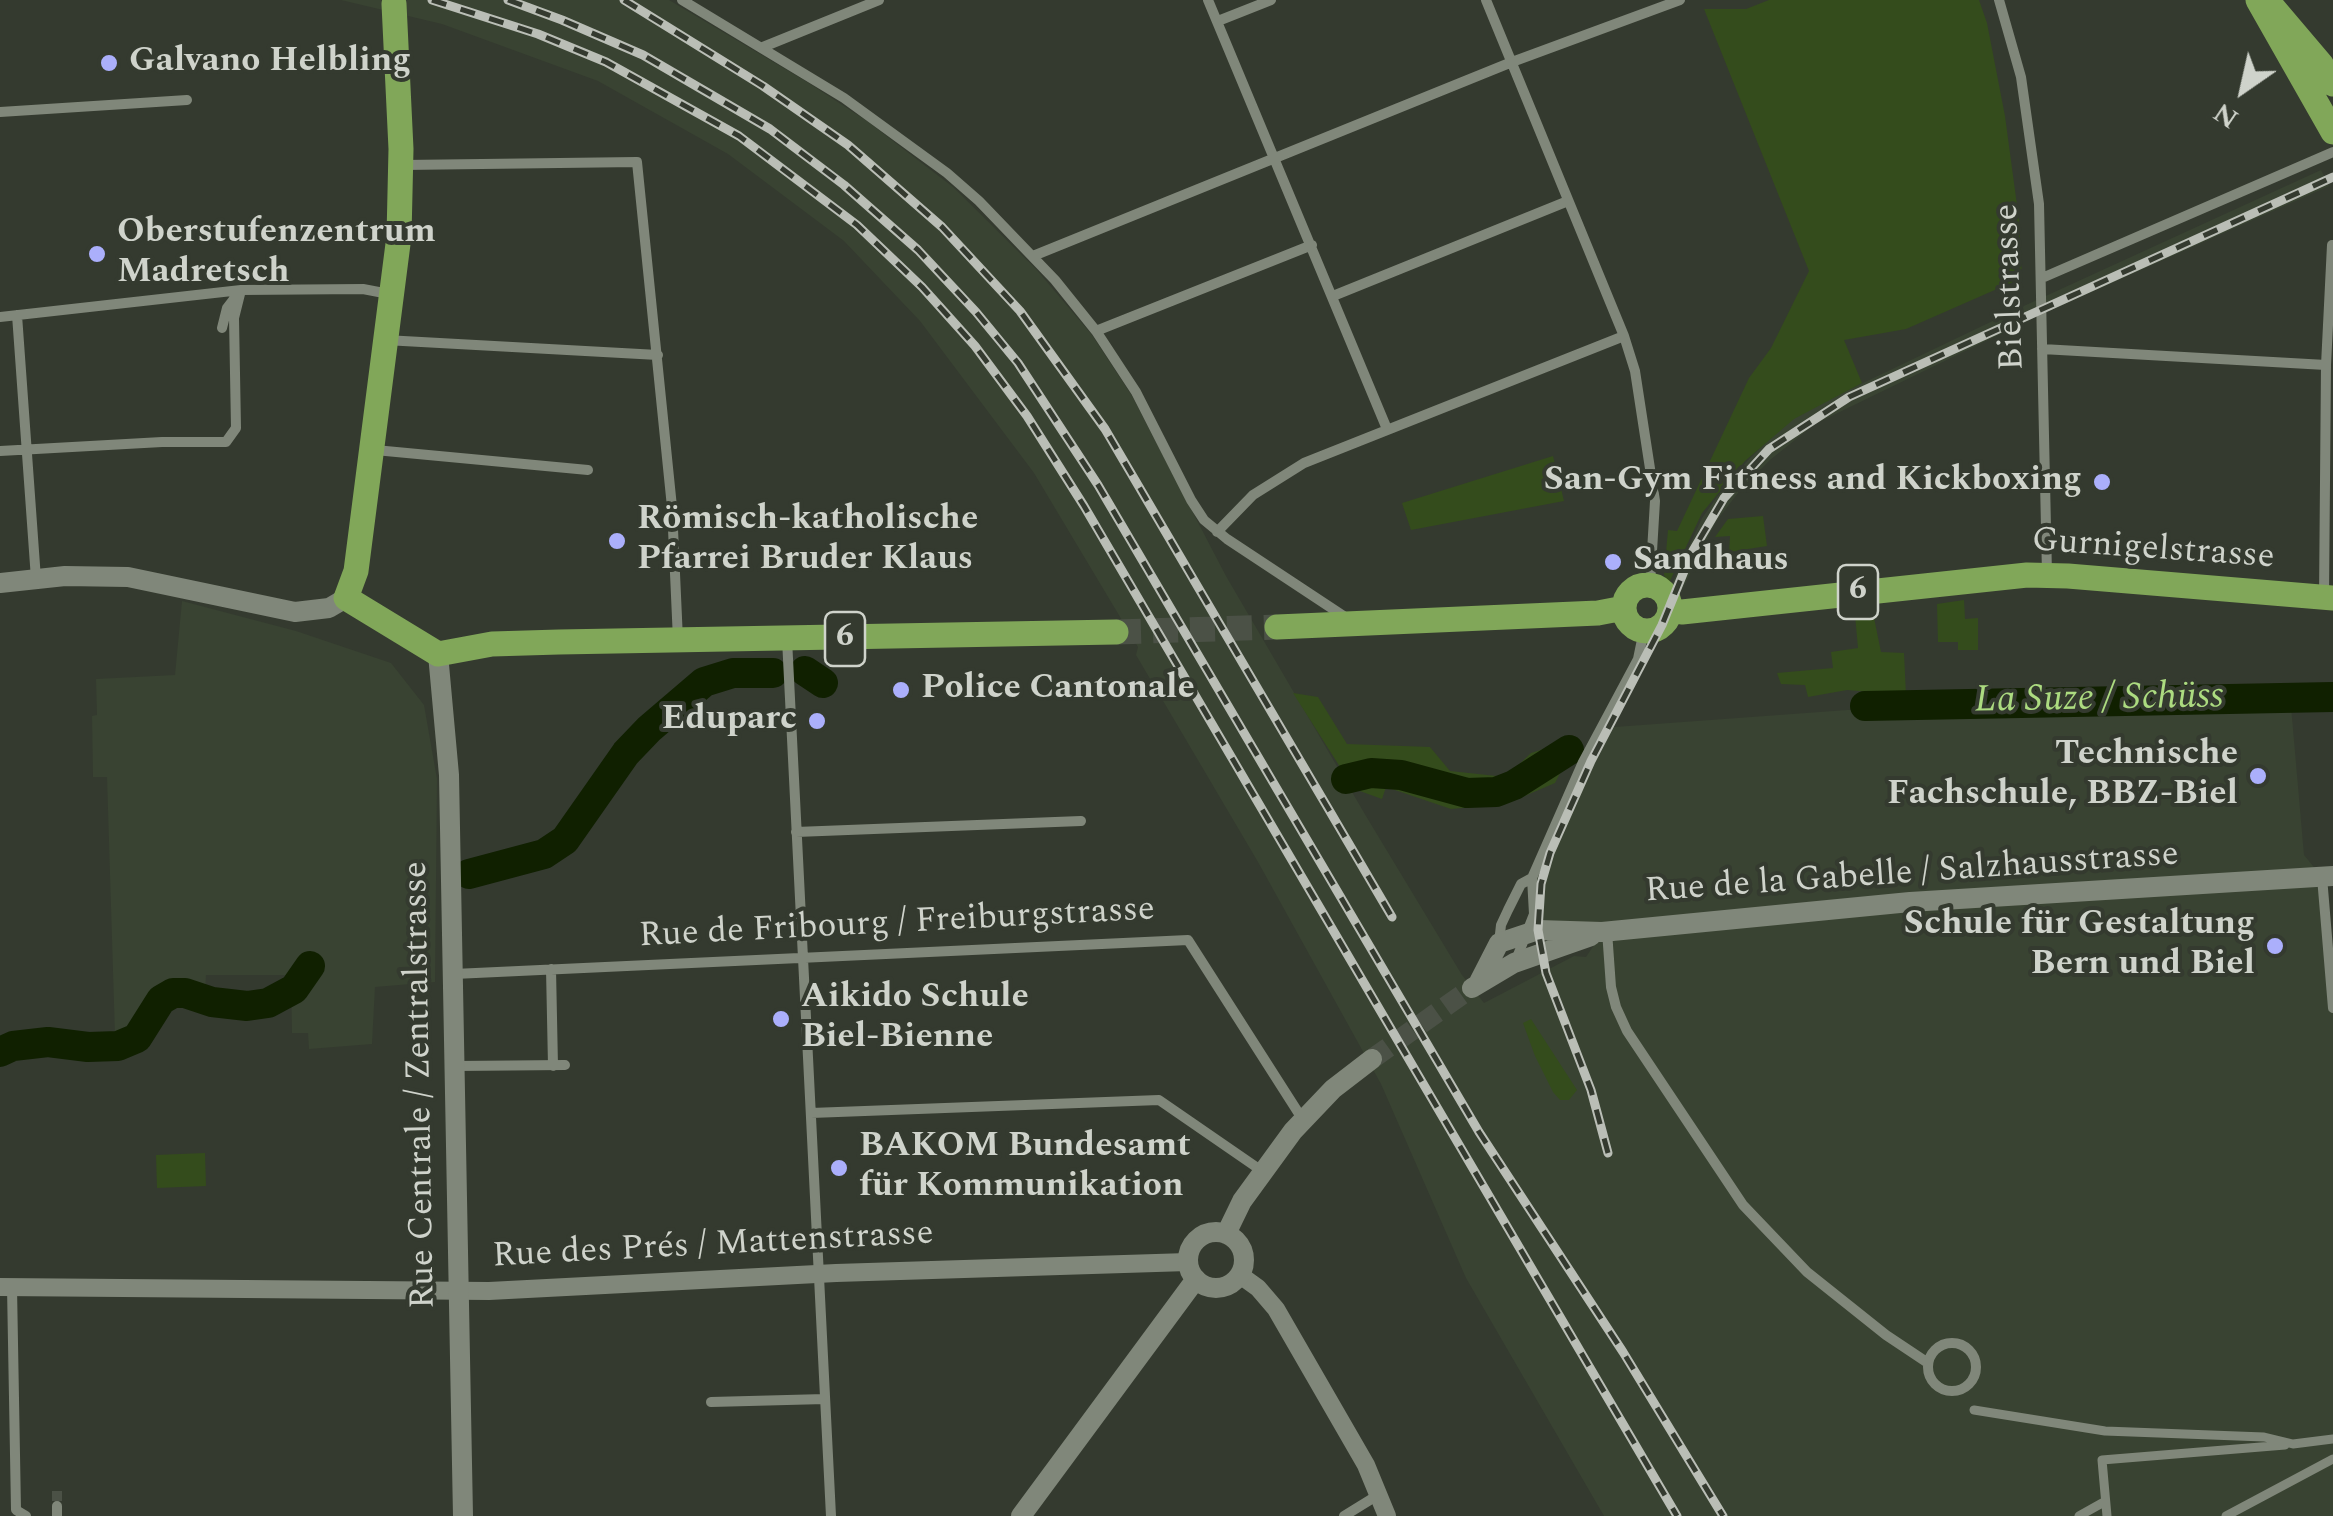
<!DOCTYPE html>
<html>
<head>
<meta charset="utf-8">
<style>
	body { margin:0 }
	#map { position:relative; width:2333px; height:1516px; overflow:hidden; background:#343a2f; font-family:Spectral,serif }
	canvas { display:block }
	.north { position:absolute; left:2193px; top:40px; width:100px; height:100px; -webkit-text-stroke:8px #343a2f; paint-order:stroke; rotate:214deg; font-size:28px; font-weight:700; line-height:40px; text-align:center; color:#cfd3cb }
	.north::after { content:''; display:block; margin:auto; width:35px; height:45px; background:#cfd3cb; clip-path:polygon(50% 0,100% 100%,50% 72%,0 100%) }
</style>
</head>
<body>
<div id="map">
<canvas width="2333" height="1516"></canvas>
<div class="north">N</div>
</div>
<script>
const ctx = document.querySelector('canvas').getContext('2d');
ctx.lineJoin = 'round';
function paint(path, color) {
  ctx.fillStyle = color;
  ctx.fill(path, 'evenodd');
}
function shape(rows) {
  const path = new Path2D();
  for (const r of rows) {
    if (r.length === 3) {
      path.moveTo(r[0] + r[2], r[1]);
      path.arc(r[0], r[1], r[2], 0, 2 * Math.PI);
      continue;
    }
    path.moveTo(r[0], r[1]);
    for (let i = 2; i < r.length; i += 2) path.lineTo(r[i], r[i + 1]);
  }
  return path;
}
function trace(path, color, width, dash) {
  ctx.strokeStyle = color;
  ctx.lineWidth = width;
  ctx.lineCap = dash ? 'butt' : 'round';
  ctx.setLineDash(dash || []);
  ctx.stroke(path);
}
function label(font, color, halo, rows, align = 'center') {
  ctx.font = font + ' Spectral,serif';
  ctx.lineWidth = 8;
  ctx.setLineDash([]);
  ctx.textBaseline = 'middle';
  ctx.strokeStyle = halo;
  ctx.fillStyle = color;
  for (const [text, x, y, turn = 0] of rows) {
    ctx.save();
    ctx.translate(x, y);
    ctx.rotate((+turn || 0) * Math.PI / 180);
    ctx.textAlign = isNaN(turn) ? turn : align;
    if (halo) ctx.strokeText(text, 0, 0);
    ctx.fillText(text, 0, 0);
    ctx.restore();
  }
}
paint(shape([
	[341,0,669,0,807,82,867,121,953,187,1036,269,1092,335,1132,396,1226,576,1366,816,1462,975,1484,1003,1574,956,1586,957,1602,933,1538,930,1532,878,1601,728,1847,710,2291,706,2304,855,2322,877,2333,1008,2333,1516,1604,1516,1466,1278,1381,1084,1258,862,1136,655,1138,647,1034,473,920,321,844,241,728,154,598,81,442,24],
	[2321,170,2329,186,2031,319,1815,424,1770,460,1741,489,1715,523,1681,592,1671,586,1702,518,1717,497,1747,461,1792,417,2026,305],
	[182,601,296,631,391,663,424,705,437,779,435,982,375,987,372,1044,309,1049,308,1033,292,1033,291,975,206,975,205,991,184,983,161,987,130,1032,115,1036,107,777,93,777,92,716,97,715,96,679,175,675]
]), '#394332');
paint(shape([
	[1769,0,1979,0,1987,23,2005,116,2019,220,2022,278,1906,329,1844,340,1862,383,1794,419,1745,461,1702,513,1669,583,1664,575,1668,530,1677,531,1749,378,1771,348,1809,271,1704,9,1746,9],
	[1553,456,1564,501,1411,530,1402,503],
	[1763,516,1767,546,1729,552,1730,536,1715,537,1728,519],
	[1964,600,1965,619,1978,618,1978,650,1958,650,1958,642,1938,642,1937,604],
	[1872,608,1881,652,1904,653,1906,695,1847,690,1808,697,1805,685,1781,684,1777,673,1833,668,1831,652,1858,648,1855,615,1842,615,1842,610],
	[1293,693,1318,697,1347,744,1430,747,1450,771,1506,777,1531,753,1578,738,1555,783,1506,804,1451,809,1386,787,1382,799,1357,790,1353,767,1340,767],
	[1531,1019,1577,1090,1569,1100,1560,1100,1553,1092,1535,1056,1523,1023],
	[205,1153,206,1186,157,1188,156,1155]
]), '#344c1c');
trace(shape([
	[805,671,823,683],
	[1865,706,2333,697],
	[1346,779,1371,773,1401,775,1467,793,1496,792,1514,785,1569,750],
	[469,874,544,854,565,840,626,753,649,729,704,682,733,673,773,673],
	[0,1052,13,1046,48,1042,88,1047,118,1046,137,1038,161,1000,173,993,185,993,212,1002,247,1006,268,1003,294,989,310,966]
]), '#102000', 30);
trace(shape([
	[57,1491,57,1506]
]), '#4b5146', 10, [10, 5]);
trace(shape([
	[1372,1059,1470,989]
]), '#4b5146', 20, [20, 10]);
trace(shape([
	[1116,632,1277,627]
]), '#4b5146', 25, [25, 12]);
trace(shape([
	[1974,1410,2105,1431,2264,1437,2293,1444,2333,1439],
	[2079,1516,2104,1502],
	[2107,1516,2102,1460,2285,1445],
	[2226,1516,2333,1459]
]), '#80877a', 9);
trace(shape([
	[682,0,844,98,947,173,979,201,1055,280,1096,331,1136,392,1191,500,1204,520,1227,539,1345,617],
	[1208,0,1387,429],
	[1486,0,1624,336,1635,371,1655,501,1650,585],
	[1999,0,2021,77,2039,204,2047,574],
	[1218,21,1271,0],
	[763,47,879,0],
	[0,112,187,100],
	[404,165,637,162,672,507,678,640],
	[1033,256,1512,62,1680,0],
	[2042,278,2333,152],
	[1333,296,1568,201],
	[17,315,36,579],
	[0,317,241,290,363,289,389,294],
	[222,328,227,308,237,295],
	[1096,331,1312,245],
	[385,340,658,355],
	[2042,349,2326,365],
	[375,450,588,470],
	[0,451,162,442,226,442,236,428,234,318,241,290],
	[1217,532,1253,495,1304,463,1624,336],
	[2324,597,2326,365,2332,245],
	[787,639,831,1516],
	[796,832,1081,821],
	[2322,877,2333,1008],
	[1607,931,1611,987,1616,1007,1627,1031,1743,1205,1807,1272,1886,1335,1928,1363],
	[1499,943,1501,925,1508,910,1521,884,1532,878],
	[1516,960,1534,914,1532,878,1583,762,1638,659,1644,630],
	[551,969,553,1066],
	[454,974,1188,940,1303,1120],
	[456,1066,565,1065],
	[811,1113,1159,1100,1262,1171],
	[12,1287,16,1510,26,1516],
	[1952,1367,24],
	[711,1402,825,1399],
	[57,1516,57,1506],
	[1344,1516,1378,1495]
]), '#80877a', 10);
trace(shape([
	[1240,1275,1258,1288,1276,1309,1366,1465,1387,1516],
	[0,1287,489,1291,836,1273,1188,1262]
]), '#80877a', 18);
trace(shape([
	[0,583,65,576,128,577,295,612,329,608,346,598],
	[438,654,449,775,463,1516],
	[1478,984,1499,943,1538,930,1602,932,1910,902,2333,876],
	[1472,988,1514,963,1591,936],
	[1216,1260,28],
	[1226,1234,1242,1201,1293,1131,1333,1089,1372,1059],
	[1021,1516,1196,1279]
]), '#80877a', 20);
trace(shape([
	[2258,0,2333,132],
	[394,4,401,149,399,236,356,571,346,598,438,654,492,644,559,642,1116,632],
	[2270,4,2321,64,2333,84],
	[1647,608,23],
	[1670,610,1682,612,2027,575,2068,576,2333,598],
	[1277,627,1598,613,1624,608]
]), '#81a759', 25);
const rail = shape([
	[432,0,538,34,606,62,739,136,857,225,922,287,975,346,1027,416,1084,506,1677,1516],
	[508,0,562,20,643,55,770,129,844,185,918,250,976,312,1018,363,1098,485,1479,1132,1623,1352,1723,1516],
	[624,0,763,86,848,145,942,227,1020,311,1105,429,1392,917],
	[1608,1153,1591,1090,1546,973,1538,930,1541,884,1550,853,1591,761,1662,625,1691,554,1724,498,1769,449,1849,397,2333,177]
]);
trace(rail, '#babeb6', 9);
trace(rail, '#343a2f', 5, [15]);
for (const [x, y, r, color] of [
	[109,63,10,"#abaffb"],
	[97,254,10,"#abaffb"],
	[2102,482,10,"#abaffb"],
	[617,541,10,"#abaffb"],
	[1613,562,10,"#abaffb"],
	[901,690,10,"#abaffb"],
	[817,721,10,"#abaffb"],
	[2258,776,10,"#abaffb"],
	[2275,946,10,"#abaffb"],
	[781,1019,10,"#abaffb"],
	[839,1168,10,"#abaffb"]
]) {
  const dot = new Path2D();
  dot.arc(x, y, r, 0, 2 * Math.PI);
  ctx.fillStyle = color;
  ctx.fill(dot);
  trace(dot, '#343a2f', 4);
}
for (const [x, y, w] of [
	[1858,592,40],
	[845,639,40]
]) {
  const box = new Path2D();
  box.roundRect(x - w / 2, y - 27, w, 54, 8);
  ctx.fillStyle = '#343a2f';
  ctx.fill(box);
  trace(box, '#cfd3cb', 2.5);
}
label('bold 32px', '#cfd3cb', null, [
	["6",1858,592],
	["6",845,639]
]);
label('bold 35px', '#cfd3cb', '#343a2f', [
	["Galvano Helbling",129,63],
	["Oberstufenzentrum",117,234],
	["Madretsch",117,274],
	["San-Gym Fitness and Kickboxing",2082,482,"right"],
	["Römisch-katholische",637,521],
	["Pfarrei Bruder Klaus",637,561],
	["Sandhaus",1633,562],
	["Police Cantonale",921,690],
	["Eduparc",797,721,"right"],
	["Technische",2238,756,"right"],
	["Fachschule, BBZ-Biel",2238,796,"right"],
	["Schule für Gestaltung",2255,926,"right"],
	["Bern und Biel",2255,966,"right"],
	["Aikido Schule",801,999],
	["Biel-Bienne",801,1039],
	["BAKOM Bundesamt",859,1148],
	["für Kommunikation",859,1188]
], 'left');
label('35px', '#cfd3cb', '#343a2f', [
	["Bielstrasse",2012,287,-92],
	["Gurnigelstrasse",2153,551,4],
	["Rue de la Gabelle / Salzhausstrasse",1912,875,-4],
	["Rue de Fribourg / Freiburgstrasse",897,925,-3],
	["Rue Centrale / Zentralstrasse",422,1085,-91],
	["Rue des Prés / Mattenstrasse",713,1247,-3]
]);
label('italic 38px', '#acdb80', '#343a2f', [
	["La Suze / Schüss",2099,701,-1]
]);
</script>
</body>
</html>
